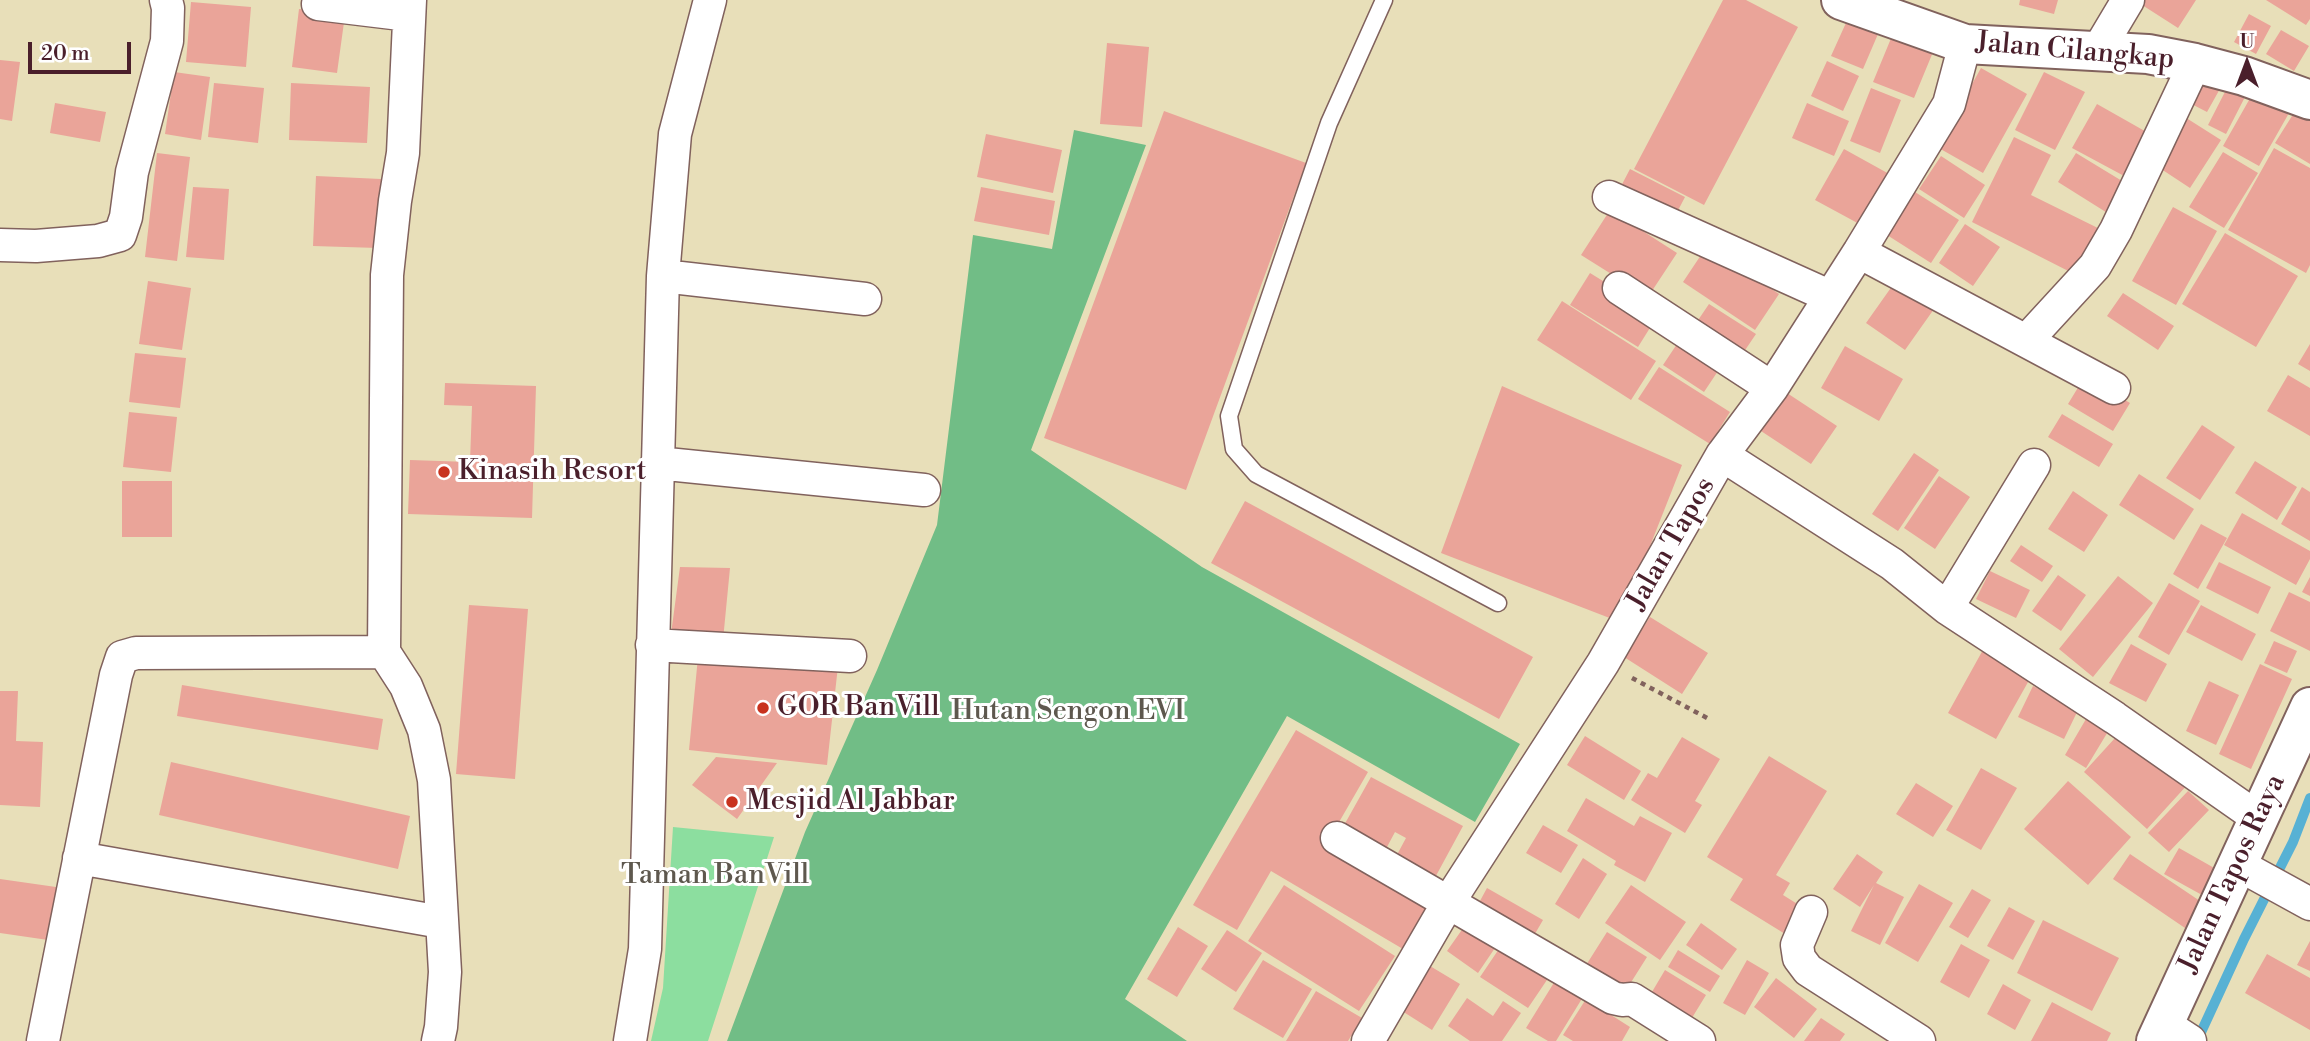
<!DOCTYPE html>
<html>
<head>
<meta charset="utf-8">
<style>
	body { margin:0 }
	#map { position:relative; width:2310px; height:1041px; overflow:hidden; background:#e8dfb9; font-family:"Libre Bodoni",serif }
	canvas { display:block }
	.north { position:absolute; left:2212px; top:28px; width:70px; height:70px; -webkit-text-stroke:5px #fff; paint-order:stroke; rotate:0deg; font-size:19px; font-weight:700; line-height:28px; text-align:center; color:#4a1f2b }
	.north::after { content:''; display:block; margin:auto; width:24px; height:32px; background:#4a1f2b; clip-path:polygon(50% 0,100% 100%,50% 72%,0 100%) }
	.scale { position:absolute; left:28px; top:42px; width:103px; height:32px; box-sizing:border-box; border:4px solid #4a1f2b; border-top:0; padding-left:9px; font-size:21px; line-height:24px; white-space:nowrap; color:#4a1f2b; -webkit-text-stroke:5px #fff; paint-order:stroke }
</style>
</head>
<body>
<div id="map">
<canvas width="2310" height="1041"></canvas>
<div class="north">U</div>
<div class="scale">20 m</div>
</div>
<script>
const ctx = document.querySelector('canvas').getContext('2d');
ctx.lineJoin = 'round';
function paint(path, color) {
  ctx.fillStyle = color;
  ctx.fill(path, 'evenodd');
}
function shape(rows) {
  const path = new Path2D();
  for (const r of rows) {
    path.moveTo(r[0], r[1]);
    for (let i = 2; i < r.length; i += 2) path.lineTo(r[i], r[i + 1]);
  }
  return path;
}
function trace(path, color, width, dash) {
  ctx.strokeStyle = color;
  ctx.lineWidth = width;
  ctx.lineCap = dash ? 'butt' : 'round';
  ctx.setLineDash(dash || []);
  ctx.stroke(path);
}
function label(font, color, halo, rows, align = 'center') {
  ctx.font = font + ' "Libre Bodoni",serif';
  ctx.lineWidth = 6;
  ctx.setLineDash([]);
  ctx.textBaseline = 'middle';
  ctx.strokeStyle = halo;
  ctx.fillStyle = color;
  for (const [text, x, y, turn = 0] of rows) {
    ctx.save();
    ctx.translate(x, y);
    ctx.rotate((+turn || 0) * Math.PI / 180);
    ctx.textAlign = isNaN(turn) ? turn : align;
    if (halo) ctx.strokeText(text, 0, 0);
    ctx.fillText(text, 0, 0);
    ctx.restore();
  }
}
paint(shape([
	[673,827,774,837,708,1041,651,1041,663,988]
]), '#8cde9f');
paint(shape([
	[1074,130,1146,145,1031,450,1202,567,1520,744,1475,822,1287,716,1125,999,1187,1041,727,1041,805,832,877,670,937,525,973,235,1052,249]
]), '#71bd86');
trace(shape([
	[2197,1041,2244,939,2293,842,2310,798]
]), '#57b1d4', 10);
paint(shape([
	[1723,0,1746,0,1798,27,1704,205,1634,169],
	[2020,0,2058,0,2054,14,2019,5],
	[2141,0,2196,0,2178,28,2139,3],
	[2266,0,2310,0,2310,19,2306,25],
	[191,2,251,7,246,67,186,62],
	[299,9,345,15,337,73,292,67],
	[1850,14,1881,27,1863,69,1831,56],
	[2249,14,2271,26,2256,54,2234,42],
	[2281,30,2309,46,2294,71,2266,54],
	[1892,36,1933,52,1914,98,1873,82],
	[1107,43,1149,47,1142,127,1100,124],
	[0,60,20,62,12,121,0,119],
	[1827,61,1859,76,1843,111,1811,96],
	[1981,68,2027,94,1983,173,1937,147],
	[174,72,210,77,201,140,165,134],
	[2044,72,2085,92,2055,150,2015,130],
	[2194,72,2221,87,2207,112,2180,98],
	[214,83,264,88,258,143,208,137],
	[291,83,370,87,367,143,289,140],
	[2228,86,2246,95,2226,134,2208,125],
	[1871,88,1901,100,1880,153,1850,141],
	[2253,93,2289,113,2259,166,2223,146],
	[55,103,106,112,100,142,50,133],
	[1807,103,1849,121,1834,156,1792,138],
	[2097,104,2150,134,2126,177,2072,148],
	[2297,108,2310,115,2310,164,2275,143],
	[1164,111,1306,163,1186,490,1044,438],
	[2180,114,2221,140,2190,188,2149,161],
	[986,134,1062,150,1053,193,977,177],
	[2014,137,2051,155,2031,195,2108,233,2084,279,1972,222],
	[2274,148,2310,168,2310,265,2306,273,2228,230],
	[1844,149,1891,175,1863,226,1815,200],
	[2223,152,2258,173,2224,228,2189,207],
	[157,153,190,157,177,261,145,257],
	[2076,153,2127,184,2109,214,2058,182],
	[1941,156,1985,185,1964,218,1919,189],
	[1630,169,1685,197,1673,220,1618,192],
	[316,176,381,179,378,248,313,246],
	[193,187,229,189,224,260,186,257],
	[981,187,1055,201,1049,235,974,221],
	[1915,192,1959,220,1931,263,1887,235],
	[2173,207,2217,231,2176,305,2132,281],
	[1610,210,1677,253,1648,297,1581,255],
	[1965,224,2000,247,1973,286,1939,263],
	[2225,233,2298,276,2256,347,2182,304],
	[1707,246,1779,294,1755,330,1683,282],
	[1590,273,1658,315,1638,347,1570,305],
	[148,281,191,288,182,350,139,344],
	[1895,282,1934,309,1905,350,1866,323],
	[2123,293,2174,326,2158,350,2107,316],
	[1562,301,1656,361,1631,400,1537,340],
	[1709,304,1756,334,1737,362,1690,332],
	[1679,341,1720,368,1704,392,1663,365],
	[2310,344,2310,371,2298,364],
	[1845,346,1903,379,1879,421,1821,388],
	[135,353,186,358,180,408,129,402],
	[1659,367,1730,412,1710,444,1638,399],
	[2288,375,2310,388,2310,436,2267,411],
	[2085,376,2130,403,2113,431,2068,404],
	[445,383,536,386,532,518,408,514,410,460,470,462,472,406,444,405],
	[1502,386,1682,465,1620,622,1441,553],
	[1787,393,1837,426,1811,464,1761,431],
	[129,412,177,417,171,472,123,467],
	[2062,414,2113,444,2099,467,2048,437],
	[2202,425,2235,447,2200,500,2166,478],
	[1914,453,1939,470,1898,531,1872,514],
	[2255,461,2297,487,2277,520,2235,493],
	[2139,474,2194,509,2174,540,2119,505],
	[1939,476,1970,497,1935,549,1904,528],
	[122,481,172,481,172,537,122,537],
	[2302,487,2310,492,2310,541,2281,524],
	[2073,491,2108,515,2084,552,2048,529],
	[1245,501,1533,657,1499,719,1211,563],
	[2242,513,2310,551,2310,559,2296,585,2224,545],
	[2201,524,2227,538,2198,589,2173,574],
	[2021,545,2053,566,2042,582,2010,561],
	[2219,562,2271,587,2258,614,2206,588],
	[680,567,730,568,723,640,671,634],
	[1990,571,2030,590,2016,618,1976,599],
	[2058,575,2086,595,2061,631,2032,611],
	[2118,576,2153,603,2093,677,2059,649],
	[2310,577,2310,596,2302,592],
	[2169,583,2200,601,2169,655,2138,637],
	[2289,592,2310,602,2310,651,2270,631],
	[469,605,528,609,515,779,456,774],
	[2201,605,2256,634,2242,661,2186,632],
	[1650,617,1708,653,1682,694,1624,657],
	[2274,641,2297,651,2287,673,2264,663],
	[2131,644,2167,664,2146,702,2109,683],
	[1984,648,2032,675,1996,739,1948,713],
	[698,657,838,666,827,765,689,750],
	[2260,664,2292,679,2251,769,2219,754],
	[2209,681,2239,695,2216,745,2186,731],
	[182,685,383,719,378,750,177,716],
	[2033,686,2079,708,2064,739,2018,717],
	[0,691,18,691,16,741,43,742,40,807,0,805],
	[2093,707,2115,720,2086,768,2065,755],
	[2126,726,2189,783,2147,829,2084,772],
	[1296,730,1368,772,1331,836,1439,900,1408,952,1271,871,1237,930,1193,905],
	[1585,736,1641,771,1624,800,1567,765],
	[1682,737,1720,759,1695,801,1702,805,1685,833,1631,800,1648,773,1657,778],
	[1769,756,1827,791,1776,875,1790,883,1783,895,1807,910,1790,937,1730,900,1743,879,1707,857],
	[716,757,777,763,737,819,692,785],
	[171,762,410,816,398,869,159,815],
	[1981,768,2017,788,1981,850,1946,830],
	[1371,777,1463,826,1431,885,1392,864,1406,838,1395,832,1380,860,1338,836],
	[2068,781,2131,837,2088,885,2024,829],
	[1916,783,1953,806,1933,837,1896,814],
	[2188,791,2209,810,2169,852,2148,833],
	[1586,798,1634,826,1640,816,1672,833,1645,882,1614,865,1616,861,1567,831],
	[1543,825,1578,845,1561,873,1526,853],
	[2179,848,2216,869,2202,895,2164,874],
	[1857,854,1883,872,1876,883,1904,897,1880,945,1851,931,1874,885,1860,907,1833,889],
	[2130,854,2203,903,2185,928,2113,879],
	[1583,858,1607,874,1579,919,1555,904],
	[0,879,63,888,55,941,0,933],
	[1919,884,1953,903,1918,962,1885,943],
	[1284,885,1395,956,1359,1011,1248,941],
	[1631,885,1686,922,1660,960,1605,923],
	[1487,888,1543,920,1529,944,1474,912],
	[1972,889,1991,900,1968,938,1949,927],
	[2009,907,2035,921,2013,960,1987,946],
	[2043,920,2119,958,2092,1011,2017,973],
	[1701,923,1737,949,1722,970,1686,945],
	[1466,924,1497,945,1478,973,1447,951],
	[1178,927,1208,946,1177,997,1147,979],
	[1227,930,1262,953,1236,992,1201,969],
	[1607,932,1647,957,1623,995,1583,970],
	[2310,941,2310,971,2297,965],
	[1503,943,1551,974,1528,1008,1480,977],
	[1961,944,1990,960,1969,998,1940,982],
	[1678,950,1720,976,1710,992,1668,967],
	[2267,954,2310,978,2310,1030,2245,993],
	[1263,960,1312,989,1283,1038,1233,1009],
	[1747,960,1769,973,1745,1015,1723,1003],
	[1430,966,1460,984,1432,1030,1402,1011],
	[1665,970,1706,995,1687,1026,1646,1002],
	[1776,978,1817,1009,1794,1038,1754,1007],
	[1555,981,1583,997,1556,1041,1548,1041,1526,1028],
	[2003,984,2031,1000,2015,1030,1987,1014],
	[1316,991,1362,1018,1348,1041,1286,1041],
	[1467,998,1493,1016,1503,1001,1521,1013,1502,1041,1470,1041,1448,1026],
	[1586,999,1630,1027,1622,1041,1573,1041,1563,1035],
	[2052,1002,2111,1033,2107,1041,2031,1041],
	[1821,1018,1845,1034,1840,1041,1804,1041]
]), '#eaa499');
const service = shape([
	[1384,0,1329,123,1229,416,1234,449,1256,474,1498,603]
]);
const minor = shape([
	[410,0,403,153,395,201,387,275,384,652,406,686,424,730,434,780,445,972,441,1027,438,1041],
	[318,4,409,15],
	[2097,52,2128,0],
	[1609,197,1829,296],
	[0,245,36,246,98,241,120,235,126,217,132,172,167,41,168,8,166,0],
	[1859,252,2114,388],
	[663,276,865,299],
	[1619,288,1772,388],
	[2027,340,2095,266,2116,230,2195,63],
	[1722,455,1892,564,1947,608,2115,718,2258,818],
	[657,463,924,490],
	[1947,608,2034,465],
	[652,645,850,656],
	[1337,838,1613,998,1622,1000,1632,999,1699,1041],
	[79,858,441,922],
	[2239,865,2310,904],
	[1811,912,1797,945,1799,958,1808,970,1919,1041],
	[2164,1024,2190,1041],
	[43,1041,116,675,122,657,136,653,384,652],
	[630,1041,645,949,663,276,675,134,710,0],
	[1368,1041,1448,903,1603,663,1722,455,1772,388,1859,252,1949,104,1965,44]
]);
const tertiary = shape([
	[1841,0,1965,44,2148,54,2195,63,2244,76,2310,100]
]);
const secondary = shape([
	[2156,1041,2310,707]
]);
trace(service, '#81625d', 19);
trace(minor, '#81625d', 35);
trace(tertiary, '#81625d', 42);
trace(secondary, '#81625d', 42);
trace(shape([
	[1632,678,1709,719]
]), '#81625d', 4.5, [5, 5]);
trace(service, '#fff', 16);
trace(minor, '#fff', 32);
trace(tertiary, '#fff', 38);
trace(secondary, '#fff', 38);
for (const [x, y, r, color] of [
	[444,472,7,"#c8321e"],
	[763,708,7,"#c8321e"],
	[732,802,7,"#c8321e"]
]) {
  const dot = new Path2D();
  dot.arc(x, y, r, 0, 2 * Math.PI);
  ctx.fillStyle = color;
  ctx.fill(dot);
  trace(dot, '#fff', 2.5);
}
label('28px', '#4a1f2b', '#fff', [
	["Jalan Cilangkap",2075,52,5],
	["Jalan Tapos",1672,544,-60],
	["Jalan Tapos Raya",2233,874,-65]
]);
label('28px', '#4a1f2b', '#fff', [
	["Kinasih Resort",458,472],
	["GOR BanVill",777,708],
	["Mesjid Al Jabbar",746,802]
], 'left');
label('28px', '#5e584e', '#fff', [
	["Hutan Sengon EVI",1068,712],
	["Taman BanVill",715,876]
]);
</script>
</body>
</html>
